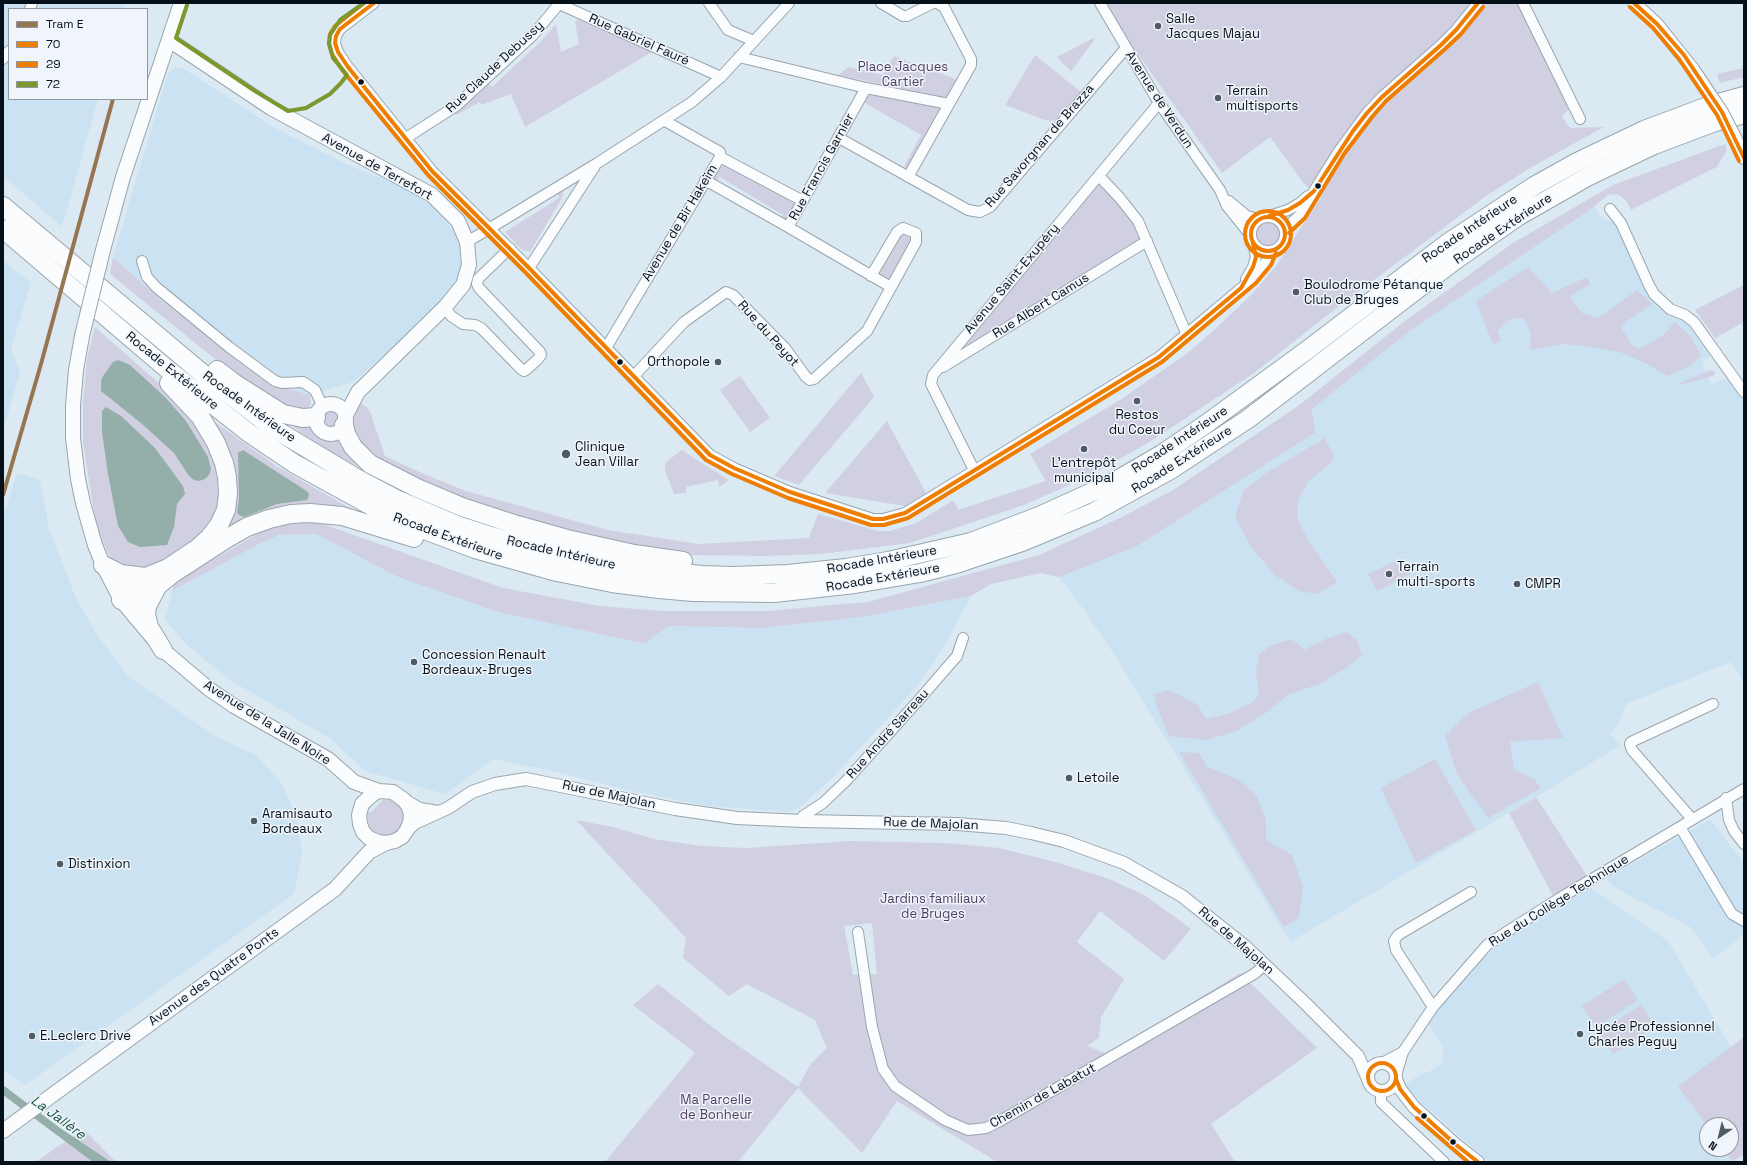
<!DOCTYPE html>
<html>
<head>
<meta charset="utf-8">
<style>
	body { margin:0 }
	#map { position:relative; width:1747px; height:1165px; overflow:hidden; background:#dbe9f3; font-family:"Space Grotesk",sans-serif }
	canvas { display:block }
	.frame { position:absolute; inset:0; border:4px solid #051018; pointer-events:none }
	.legend { position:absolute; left:8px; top:8px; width:140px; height:92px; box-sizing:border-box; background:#eff5fa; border:1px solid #9199a0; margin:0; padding:5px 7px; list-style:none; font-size:12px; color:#051018 }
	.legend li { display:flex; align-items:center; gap:8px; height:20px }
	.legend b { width:20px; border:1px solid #9199a0 }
	.north { position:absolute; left:1699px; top:1117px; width:40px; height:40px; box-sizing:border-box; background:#eff5fa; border:1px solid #9199a0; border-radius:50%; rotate:215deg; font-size:11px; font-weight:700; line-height:16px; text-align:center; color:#051018 }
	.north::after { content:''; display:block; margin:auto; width:14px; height:18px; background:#505c65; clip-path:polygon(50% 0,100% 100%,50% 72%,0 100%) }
</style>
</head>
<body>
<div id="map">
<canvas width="1747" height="1165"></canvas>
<div class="frame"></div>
<ul class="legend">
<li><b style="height:5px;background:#967651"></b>Tram E</li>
<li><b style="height:5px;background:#ee7d00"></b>70</li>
<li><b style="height:5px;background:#ee7d00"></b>29</li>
<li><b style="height:5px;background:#7c982e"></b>72</li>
</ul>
<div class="north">N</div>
</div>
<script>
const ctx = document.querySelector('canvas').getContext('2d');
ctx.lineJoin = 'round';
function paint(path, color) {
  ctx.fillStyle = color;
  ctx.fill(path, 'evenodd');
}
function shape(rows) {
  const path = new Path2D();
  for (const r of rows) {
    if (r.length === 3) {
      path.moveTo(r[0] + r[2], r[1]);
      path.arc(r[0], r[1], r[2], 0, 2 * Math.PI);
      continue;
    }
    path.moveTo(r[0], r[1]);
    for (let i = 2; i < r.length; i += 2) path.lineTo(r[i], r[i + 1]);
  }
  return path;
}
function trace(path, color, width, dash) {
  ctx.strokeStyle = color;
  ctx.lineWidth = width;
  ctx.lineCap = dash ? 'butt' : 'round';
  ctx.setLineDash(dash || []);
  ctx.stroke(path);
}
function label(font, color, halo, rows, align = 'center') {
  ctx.font = font + ' "Space Grotesk",sans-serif';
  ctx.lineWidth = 3;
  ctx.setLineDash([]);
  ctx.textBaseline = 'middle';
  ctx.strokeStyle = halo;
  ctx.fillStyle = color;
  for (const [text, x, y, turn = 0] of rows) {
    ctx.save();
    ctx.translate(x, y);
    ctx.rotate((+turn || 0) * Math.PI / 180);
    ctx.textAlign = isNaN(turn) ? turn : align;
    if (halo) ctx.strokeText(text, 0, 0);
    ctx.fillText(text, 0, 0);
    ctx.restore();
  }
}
paint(shape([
	[3,3,124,3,123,9,9,9,9,99,98,99,62,227,3,176],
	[175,67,184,69,278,130,348,165,401,186,434,207,455,233,459,245,461,264,457,278,444,299,406,337,353,382,310,395,269,384,163,302,113,257,168,73],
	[1594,207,1603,219,1617,223,1643,285,1653,300,1663,309,1686,323,1711,355,1702,362,1711,384,1727,379,1744,402,1744,682,1731,662,1626,704,1617,727,1610,734,1620,745,1569,777,1290,942,1116,657,1084,610,1059,577,1137,546,1315,433,1312,409,1411,330],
	[3,260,31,283,11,349,20,373,3,430],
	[17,473,40,480,49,529,75,596,95,632,129,677,215,736,256,755,282,784,296,817,302,852,294,894,25,1085,3,1070,3,518],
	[316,534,398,577,498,612,645,644,668,626,762,628,863,617,971,596,942,650,919,684,834,776,802,806,789,812,709,806,627,790,558,772,494,759,445,794,365,771,331,739,230,680,187,645,165,620,172,591,261,543,279,535],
	[1710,819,1744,863,1744,934,1726,949,1713,958,1689,926,1630,896,1613,886,1606,879],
	[1591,888,1668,941,1731,1047,1678,1086,1707,1126,1707,1149,1723,1149,1733,1162,1489,1162,1408,1091,1404,1085,1425,1072,1427,1073,1441,1064,1444,1048,1427,1022,1460,980,1500,943,1537,916]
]), '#cae2f2');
paint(shape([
	[1107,3,1518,3,1569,109,1562,117,1570,128,1604,127,1530,168,1486,196,1330,313,1254,373,1148,443,1087,477,1024,505,910,543,821,554,765,556,691,555,638,548,577,535,440,491,367,455,349,421,358,403,366,406,370,412,385,456,424,474,466,491,608,530,699,544,809,538,818,514,878,531,890,531,916,523,954,500,958,510,1046,481,1030,454,1123,398,1189,352,1212,332,1252,294,1277,265,1321,197,1304,184,1270,137,1222,173,1128,40],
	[578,19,652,52,525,127,511,94,481,105,480,102,456,115,455,113,488,83,492,87,541,41,556,24,561,52,579,44,575,22],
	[1094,38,1095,39,1071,71,1057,57],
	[1035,55,1081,92,1057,121,1045,120,1005,105],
	[894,56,958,80,948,96,945,98,838,75,849,67,883,75],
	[1744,68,1744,77,1720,83,1717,74],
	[870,92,941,107,942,110,910,170,904,166,921,135,863,102],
	[1725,144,1727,150,1717,167,1631,210,1627,202,1621,196,1615,194,1608,195,1591,209,1411,330,1312,409,1315,433,1137,546,1059,577,1041,573,991,584,971,596,863,617,762,628,668,626,645,644,498,612,398,577,316,534,279,535,261,543,172,591,175,582,254,536,275,526,300,523,320,523,503,588,600,606,661,611,766,611,868,602,1039,555,1122,517,1173,490,1298,406,1405,321,1513,243,1613,185],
	[725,164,794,202,795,205,792,214,785,221,781,220,783,215,720,177,716,182,712,178,717,168],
	[1098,184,1101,184,1127,211,1141,237,1140,240,967,346,966,343],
	[563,189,563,196,530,252,521,249,505,232,559,198,557,193],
	[1269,234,14],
	[901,234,908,234,913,238,890,281,879,278,878,273],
	[113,257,163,302,269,384,310,395,311,404,308,409,297,414,257,393,110,274],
	[1528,267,1552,293,1587,277,1590,284,1569,297,1582,313,1598,318,1637,290,1652,304,1628,320,1621,328,1632,345,1640,349,1662,336,1675,322,1692,338,1701,356,1690,366,1667,376,1649,365,1623,353,1597,348,1564,344,1530,350,1531,333,1523,318,1510,319,1497,331,1501,341,1493,345,1476,301],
	[1744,285,1744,322,1715,338,1695,310],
	[95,327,171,394,194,420,212,451,220,481,219,506,206,530,185,548,155,568,133,571,112,561,97,530,83,443,83,403,87,359],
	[1710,370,1715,372,1713,376,1679,385,1680,383],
	[861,373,874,397,799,485,774,476],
	[740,376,770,418,750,432,720,390],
	[331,420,8],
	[205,415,278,467,362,515,327,508,213,541,233,503],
	[295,420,309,420,315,432,321,438,328,441,342,439,375,475,338,456,306,436,292,426],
	[887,421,926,493,905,506,825,493],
	[1325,438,1333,455,1332,462,1308,482,1298,500,1297,518,1308,540,1337,582,1318,594,1299,591,1275,575,1251,547,1235,517,1243,491,1266,473],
	[682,450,702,463,729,480,719,487,718,480,686,487,686,493,674,494,665,470,666,462],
	[1402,558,1410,574,1377,591,1368,574],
	[1347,632,1357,640,1362,655,1347,667,1320,684,1289,694,1267,712,1237,731,1206,740,1169,736,1156,704,1154,694,1168,690,1185,698,1197,705,1207,719,1230,713,1253,702,1259,695,1256,672,1259,655,1271,645,1292,639,1304,650,1326,639],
	[1538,682,1563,738,1510,742,1514,770,1534,779,1541,788,1488,818,1457,774,1445,736,1468,713],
	[1179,752,1199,753,1207,767,1237,779,1256,795,1266,820,1266,840,1292,855,1303,887,1299,918,1284,927],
	[1435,759,1476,830,1416,863,1381,788],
	[1536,797,1587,876,1553,896,1509,813],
	[383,800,390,800,397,803,401,808,404,815,404,822,396,834,389,836,382,836,375,833,370,828,368,821,367,812,371,812],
	[576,820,613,827,654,839,701,846,747,848,850,841,944,843,999,848,1056,862,1109,879,1146,896,1191,929,1164,961,1100,911,1077,942,1124,979,1101,1017,1099,1038,1087,1046,1108,1054,1240,973,1317,1048,1211,1124,1235,1162,997,1162,897,1101,862,1153,798,1088,738,1162,605,1162,695,1053,633,1005,658,984,720,1033,798,1087,810,1065,827,1048,815,1020,747,984,729,996,683,958,686,938],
	[872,923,877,974,853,975,844,926],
	[1624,979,1638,1000,1596,1027,1582,1006],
	[1641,1005,1655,1026,1613,1054,1599,1032],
	[1744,1037,1744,1154,1733,1162,1723,1149,1731,1149,1731,1125,1707,1126,1678,1086],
	[84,1130,116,1162,36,1162,57,1147]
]), '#d1d0e2');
paint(shape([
	[118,360,130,365,165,397,186,421,208,457,211,469,209,475,205,479,199,481,194,480,189,476,174,453,142,424,101,391,101,381,103,376,113,362],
	[106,407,121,416,155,448,183,486,185,494,177,504,174,527,167,545,140,547,128,542,118,526,108,474,102,432,102,411],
	[243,450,308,492,309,496,307,500,277,504,244,517,239,515,237,512,239,500,238,453],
	[3,1085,60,1128,111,1162,93,1162,3,1095]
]), '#94afa9');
const minor = shape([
	[374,3,340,29,336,36,335,43,338,52,348,67,432,171,529,268,710,455,734,468,790,492,873,519,883,519,905,513,1159,357,1252,279,1266,262,1271,251],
	[557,3,721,77],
	[709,3,728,30,754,41],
	[881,3,903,16,907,16,933,3],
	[1100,3,1159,103,1220,190,1227,206,1251,236],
	[1523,3,1580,119],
	[30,9,32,3],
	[739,57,866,88,949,104],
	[3,59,9,51],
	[866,88,788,227,891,287],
	[406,138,456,106,533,35,559,4],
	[839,138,968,210,980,212,990,207,1126,48],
	[720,157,803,201],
	[1099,176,1119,197,1138,221,1187,335],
	[908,177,971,65,971,59,944,7,937,3],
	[705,180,788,227],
	[1229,201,1247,216,1259,219],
	[1610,209,1621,223,1649,285,1654,294,1670,309,1685,315,1694,322,1744,392],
	[1269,216,1288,210,1300,203,1308,196],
	[1268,234,17],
	[1285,229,1300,215,1308,203,1314,191,1339,151,1367,113,1382,97,1441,45,1456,30,1478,3],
	[467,242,596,164,692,102,721,77,789,3],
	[142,261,147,277,156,287,229,347,275,381,282,383,303,382,315,390,321,403,325,406],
	[529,268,595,166],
	[1246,279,1253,267,1256,257,1253,243],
	[445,307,451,316,463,324,475,325,481,328,521,369,524,371,527,369,538,359,541,355,540,352,479,288,477,284,478,279,510,248],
	[606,348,720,157,720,152,665,121],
	[943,367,1147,241],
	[633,377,684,322,726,292,733,295,785,348,806,377,810,380,814,379,867,331,916,242,916,233,903,228,897,232,871,276],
	[974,470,931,384,933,375,1159,103],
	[1726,798,1729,820,1734,831,1744,844],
	[1692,819,1632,750,1630,744,1631,742,1713,704],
	[803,821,803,816,823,803,846,781,917,702,957,656,963,638],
	[1680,827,1732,914,1744,921],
	[858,932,872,1027,883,1069,895,1086,945,1120,968,1130,986,1128,1000,1121,1254,974,1265,965],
	[1433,1007,1396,950,1394,941,1398,935,1471,892],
	[1403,1052,1433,1007,1487,945,1508,931,1560,898,1744,789],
	[1382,1063,1403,1052,1396,1075],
	[1381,1091,1381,1102,1444,1162]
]);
const tertiary = shape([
	[1634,3,1657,24,1693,69],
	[1741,149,1744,158],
	[404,800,420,809,438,812],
	[407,830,415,823,448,808,472,792,495,784,526,779,675,809,737,818,803,821,957,824,1006,828,1031,833,1064,841,1124,863,1182,896,1246,947,1306,1004,1358,1056,1368,1079],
	[1382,1077,14],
	[1396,1079,1400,1089,1414,1107,1455,1144,1478,1162]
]);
const secondary = shape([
	[169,40,271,108,432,195,458,221,467,242,469,265,463,285,445,307,358,392,345,417],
	[103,250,123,177,181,3],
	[82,336,76,370,73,406,73,438,78,479,83,503,95,545,103,565,121,600,163,650,209,689,234,706,328,759,354,782,379,791,393,792,404,800,409,807,411,815,410,823,407,830,402,837,395,841,386,843,378,842,369,838,363,832,360,824,359,815,362,804,373,794,379,791],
	[331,419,15],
	[3,1131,335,889,369,852,386,843]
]);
const motorway = shape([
	[3,206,209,379,273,428,358,479,396,499,457,525,491,536,529,547,588,561,637,569,702,575,733,576,788,574,846,568,888,561,971,542,1039,516,1112,483,1162,454,1206,424,1306,351,1449,242,1534,186,1577,162,1644,130,1708,106,1744,96],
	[3,229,166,368,249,433,295,464,377,509,406,523,475,549,557,572,612,583,659,589,693,592,774,593,855,584,920,573,956,564,1022,542,1094,512,1172,469,1248,419,1454,261,1517,217,1587,177,1654,145,1715,122,1744,114],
	[217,370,234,383,283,414,303,418,316,417],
	[169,383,200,416,216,443,224,463,227,477,228,494,226,510,219,525,209,538,198,548,168,568,134,582,124,591,121,600,133,601,145,596,172,574,226,539,247,527,269,519,291,514,310,513,342,516,414,538],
	[344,425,346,434,353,447,370,464,417,488,462,507,517,525,567,539,634,554,683,561],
	[103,565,121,574,145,577],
	[157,587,147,606,146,615,149,627,163,650]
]);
trace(minor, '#99a5ad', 12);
trace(tertiary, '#99a5ad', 14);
trace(secondary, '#99a5ad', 16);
trace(motorway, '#99a5ad', 20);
trace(minor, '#fafcfd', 10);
trace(tertiary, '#fafcfd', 12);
trace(secondary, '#fafcfd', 14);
trace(motorway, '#fafcfd', 18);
const tertiaryBridge = shape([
	[1693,69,1722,112,1741,149]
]);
const secondaryBridge = shape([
	[82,336,103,250]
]);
trace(tertiaryBridge, '#99a5ad', 14, []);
trace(secondaryBridge, '#99a5ad', 16, []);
trace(tertiaryBridge, '#fafcfd', 12);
trace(secondaryBridge, '#fafcfd', 14);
trace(shape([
	[374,3,340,29,336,36,335,43,338,52,348,67,432,171,529,268,710,455,734,468,790,492,873,519,883,519,905,513,1159,357,1241,288,1253,267,1256,257,1253,243],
	[1634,3,1657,24,1684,55,1722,112,1744,158],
	[1269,216,1288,210,1300,203,1314,191,1353,131,1367,113,1382,97,1441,45,1456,30,1478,3],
	[1268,234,17],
	[1382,1077,14],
	[1396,1079,1400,1089,1414,1107,1455,1144,1478,1162]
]), '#ee7d00', 4);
trace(shape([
	[364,3,335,26,330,34,329,43,332,54,343,71,428,175,525,272,706,460,732,474,788,498,871,525,884,525,908,518,1162,362,1256,283,1271,265,1276,253],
	[1630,7,1653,28,1679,59,1717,115,1739,161],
	[1268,234,23],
	[1289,233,1305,218,1344,154,1372,117,1386,101,1445,49,1461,34,1483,7],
	[1417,1118,1468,1162]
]), '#ee7d00', 4);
trace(shape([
	[187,5,176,38,255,91,288,111,306,108,330,94,341,83,347,75,333,58,329,44,330,35,340,20,364,3]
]), '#7c982e', 4);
trace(shape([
	[3,495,41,364,113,99]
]), '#967651', 4);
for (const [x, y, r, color] of [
	[1158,26,4,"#505c65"],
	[361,82,3.5,"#051018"],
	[1218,98,4,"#505c65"],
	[1318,186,3.5,"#051018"],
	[1296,292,4,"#505c65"],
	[620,362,3.5,"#051018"],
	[718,362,4,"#505c65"],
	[1137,401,4,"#505c65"],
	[1084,449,4,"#505c65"],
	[566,454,5,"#505c65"],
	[1389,574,4,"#505c65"],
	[1517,584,4,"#505c65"],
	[414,662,4,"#505c65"],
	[1069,778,4,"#505c65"],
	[254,821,4,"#505c65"],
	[60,864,4,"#505c65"],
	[1580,1034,4,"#505c65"],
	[32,1036,4,"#505c65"],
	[1424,1116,3.5,"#051018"],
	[1453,1142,3.5,"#051018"]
]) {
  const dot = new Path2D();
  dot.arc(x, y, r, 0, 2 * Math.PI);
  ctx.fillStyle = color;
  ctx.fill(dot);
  trace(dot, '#eff5fa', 1.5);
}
label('13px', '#051018', '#eff5fa', [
	["Salle",1166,19],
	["Jacques Majau",1166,34],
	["Terrain",1226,91],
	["multisports",1226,106],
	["Boulodrome Pétanque",1304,285],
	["Club de Bruges",1304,300],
	["Orthopole",710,362,"right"],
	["Restos",1137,415,"center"],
	["du Coeur",1137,430,"center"],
	["Clinique",575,447],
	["Jean Villar",575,462],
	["L'entrepôt",1084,463,"center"],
	["municipal",1084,478,"center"],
	["Terrain",1397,567],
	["multi-sports",1397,582],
	["CMPR",1525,584],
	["Concession Renault",422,655],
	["Bordeaux-Bruges",422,670],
	["Letoile",1077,778],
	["Aramisauto",262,814],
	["Bordeaux",262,829],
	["Distinxion",68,864],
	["Lycée Professionnel",1588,1027],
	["Charles Peguy",1588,1042],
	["E.Leclerc Drive",40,1036]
], 'left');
label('13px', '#051018', '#eff5fa', [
	["Rue Gabriel Fauré",639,40,24],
	["Rue Claude Debussy",495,67,-43],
	["Avenue de Verdun",1159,100,57],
	["Rue Savorgnan de Brazza",1040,146,-49],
	["Avenue de Terrefort",377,167,29],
	["Rue Francis Garnier",822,167,-61],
	["Avenue de Bir Hakeïm",680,223,-59],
	["Rocade Intérieure",1470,229,-34],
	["Rocade Extérieure",1503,229,-34],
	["Avenue Saint-Exupéry",1012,279,-50],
	["Rue Albert Camus",1041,306,-32],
	["Rue du Peyot",768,334,48],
	["Rocade Extérieure",172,371,39],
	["Rocade Intérieure",249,407,36],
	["Rocade Intérieure",1180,440,-33],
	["Rocade Extérieure",1182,460,-32],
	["Rocade Extérieure",448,537,20],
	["Rocade Intérieure",561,553,13],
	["Rocade Intérieure",882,560,-10],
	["Rocade Extérieure",883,578,-10],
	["Avenue de la Jalle Noire",267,723,32],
	["Rue André Sarreau",888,734,-48],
	["Rue de Majolan",609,795,12],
	["Rue de Majolan",931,824,2],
	["Rue du Collège Technique",1559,901,-32],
	["Rue de Majolan",1236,941,41],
	["Avenue des Quatre Ponts",214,977,-36],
	["Chemin de Labatut",1043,1096,-29]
]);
label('13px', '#503c64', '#eff5fa', [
	["Place Jacques",903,67],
	["Cartier",903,82],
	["Jardins familiaux",933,899],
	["de Bruges",933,914],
	["Ma Parcelle",716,1100],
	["de Bonheur",716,1115]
]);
label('italic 14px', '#165441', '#eff5fa', [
	["La Jallère",58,1118,36]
]);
</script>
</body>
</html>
